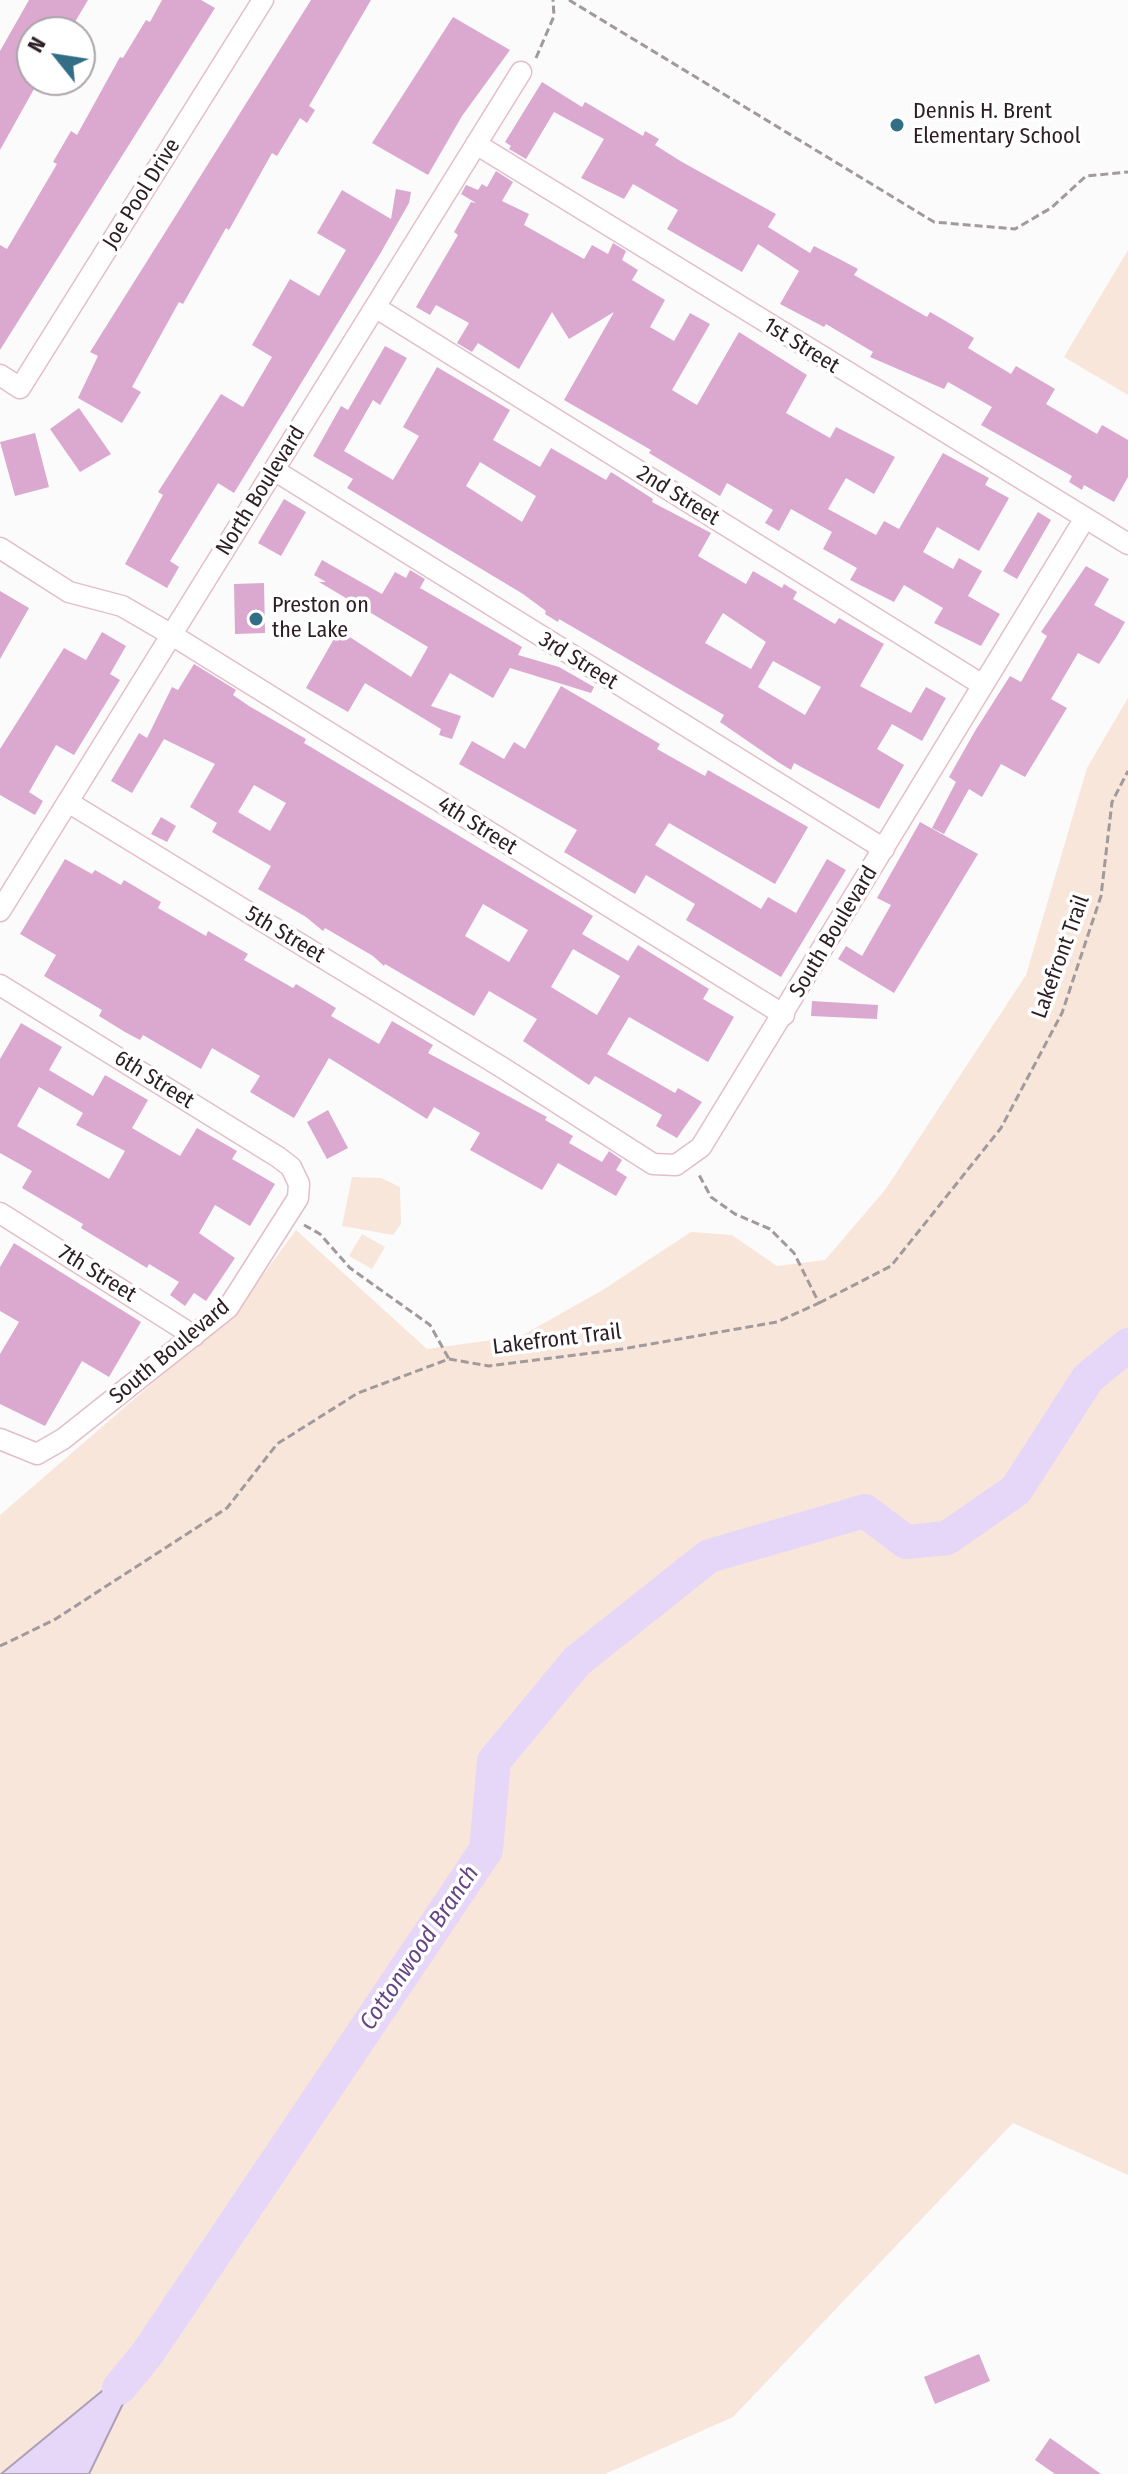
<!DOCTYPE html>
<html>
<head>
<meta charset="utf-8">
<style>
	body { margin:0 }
	#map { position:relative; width:1128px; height:2474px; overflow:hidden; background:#fbfbfb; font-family:"Fira Sans Condensed",sans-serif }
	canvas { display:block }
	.north { position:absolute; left:16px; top:16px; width:80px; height:80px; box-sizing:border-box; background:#fff; border:2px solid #aba5a7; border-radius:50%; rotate:300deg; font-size:22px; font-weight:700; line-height:32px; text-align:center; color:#2c1e22 }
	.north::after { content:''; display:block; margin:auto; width:28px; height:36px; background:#326f86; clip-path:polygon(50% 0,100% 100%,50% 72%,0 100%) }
</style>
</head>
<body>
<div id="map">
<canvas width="1128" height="2474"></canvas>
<div class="north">N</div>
</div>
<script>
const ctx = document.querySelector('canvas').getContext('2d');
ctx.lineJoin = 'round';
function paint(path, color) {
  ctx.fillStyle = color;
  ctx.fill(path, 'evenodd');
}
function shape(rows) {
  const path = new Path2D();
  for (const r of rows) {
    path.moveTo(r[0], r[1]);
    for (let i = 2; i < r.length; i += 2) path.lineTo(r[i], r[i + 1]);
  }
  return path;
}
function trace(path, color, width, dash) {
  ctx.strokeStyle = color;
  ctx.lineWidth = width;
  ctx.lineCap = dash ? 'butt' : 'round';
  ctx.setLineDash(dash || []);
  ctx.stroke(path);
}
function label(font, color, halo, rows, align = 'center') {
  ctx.font = font + ' "Fira Sans Condensed",sans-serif';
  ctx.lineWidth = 7;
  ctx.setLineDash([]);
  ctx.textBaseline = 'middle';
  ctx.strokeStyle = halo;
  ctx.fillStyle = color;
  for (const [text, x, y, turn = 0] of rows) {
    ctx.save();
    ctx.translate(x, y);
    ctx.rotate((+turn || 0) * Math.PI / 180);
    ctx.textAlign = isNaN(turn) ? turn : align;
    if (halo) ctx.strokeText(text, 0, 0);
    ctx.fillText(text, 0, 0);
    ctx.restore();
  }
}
paint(shape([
	[1128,250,1128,395,1064,357],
	[1128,698,1128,2175,1013,2123,733,2417,605,2474,89,2474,145,2356,0,2474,0,1515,192,1349,251,1291,296,1230,427,1349,521,1336,601,1291,691,1232,732,1235,777,1266,825,1260,885,1190,1026,975,1087,768],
	[352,1177,381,1178,400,1187,401,1224,393,1235,342,1226],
	[362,1234,385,1247,372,1269,349,1256]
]), '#f9e6da');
const water = shape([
	[147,2354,89,2474,1,2474,147,2354]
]);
paint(water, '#e6d6f8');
trace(water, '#ae9fb8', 2);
trace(shape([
	[119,2388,147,2354,486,1850,494,1761,577,1661,709,1556,865,1511,906,1542,947,1538,1016,1490,1088,1378,1128,1345]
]), '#e6d6f8', 34);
paint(shape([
	[29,0,88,0,69,32,32,32,32,80,39,80,0,150,0,51],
	[162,0,201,0,215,8,0,350,0,245,7,249,57,164,53,162,71,131,77,135,120,57,123,58,146,20,150,22],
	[311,0,371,0,309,106,315,110,307,123,300,118,277,156,272,153,229,230,226,228,183,304,179,302,132,387,141,392,122,423,78,398,98,356,90,352],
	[453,17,510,50,462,116,428,175,372,143],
	[542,82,582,107,585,102,643,136,645,131,659,139,655,145,682,162,776,214,768,227,810,253,814,246,845,262,858,269,854,275,927,317,930,312,944,320,974,338,968,348,1011,374,1016,366,1055,389,1046,404,1097,434,1102,425,1128,440,1128,477,1114,502,1084,485,1082,490,1069,482,1072,476,981,425,992,407,948,382,944,389,870,357,873,352,826,324,824,327,780,304,799,271,758,244,742,272,667,229,678,210,633,184,624,199,581,178,604,139,554,112,526,159,509,149,511,146,505,142],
	[496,171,513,182,502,201,529,214,524,225,584,259,592,245,608,254,613,243,626,251,622,260,638,270,632,280,665,300,650,327,674,341,690,313,710,324,672,390,697,405,739,332,807,375,786,413,830,438,836,427,895,457,874,494,846,478,828,509,876,535,884,521,899,529,943,453,989,478,985,485,1009,498,979,551,937,527,923,552,953,569,959,558,982,571,968,596,1000,614,981,646,934,623,943,608,904,585,894,602,850,580,857,568,823,549,832,532,791,509,779,531,765,523,773,510,727,483,720,496,649,453,651,450,564,400,614,312,569,339,552,312,519,369,478,343,472,352,457,343,469,323,436,305,430,315,416,307,458,235,454,232,471,202,476,203,461,194,466,185,478,190,482,184,487,187],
	[396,189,411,192,409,203,380,254,234,493,218,483,170,561,179,567,167,588,125,564,163,495,158,492,221,394,243,407,272,357,252,345,290,279,319,296,346,250,317,233,342,190,391,219],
	[385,346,407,358,380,405,373,400,344,451,393,480,419,436,403,427,437,367,510,410,493,440,540,467,551,448,606,480,611,472,653,499,652,502,711,533,698,556,746,584,753,571,782,588,784,584,797,592,793,599,835,624,839,618,884,644,860,686,911,713,926,687,946,698,922,741,892,724,877,749,904,765,879,809,794,763,791,770,778,762,720,722,724,715,559,619,558,622,545,614,546,611,523,594,347,488,353,479,313,456,341,406,348,410],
	[480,462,536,496,522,522,466,486],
	[723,613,766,642,751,669,705,643],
	[773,661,821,687,805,715,758,687],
	[79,408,111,454,80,472,50,429],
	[35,433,49,487,15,496,0,442],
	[284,499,306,512,281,556,258,543],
	[1038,512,1051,520,1017,579,1003,571],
	[322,560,382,594,395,572,406,578,410,570,425,579,420,588,522,647,518,655,559,667,594,687,591,693,510,668,493,698,450,673,431,706,461,716,452,739,439,735,441,729,365,683,348,712,306,688,339,630,411,677,428,647,319,582,326,582,314,575],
	[1086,566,1109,579,1094,605,1125,622,1117,636,1099,664,1078,653,1051,699,1067,708,1025,777,1001,764,982,797,969,789,944,834,932,828,956,782,949,777,975,731,1010,676,1021,682,1047,636,1041,632],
	[264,583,265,633,235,634,234,584],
	[0,591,29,608,0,659],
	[102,632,126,646,110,674,120,680,74,755,56,745,29,792,43,801,35,815,0,795,0,749,64,648,86,660],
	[194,664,236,690,233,695,249,706,306,739,304,743,593,916,582,934,628,961,638,945,709,989,703,999,734,1017,708,1062,629,1017,607,1054,675,1093,678,1088,702,1102,677,1138,656,1126,662,1115,595,1076,589,1085,523,1041,537,1019,489,991,474,1016,385,964,384,966,373,956,325,928,323,931,306,917,258,889,271,866,212,832,217,823,190,807,215,764,164,739,132,793,111,781,139,733,147,738,172,687,178,690],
	[254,785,286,803,270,831,238,812],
	[483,904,528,930,509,962,465,936],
	[573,949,620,976,597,1015,551,987],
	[561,686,660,744,657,749,705,776,708,770,808,827,775,884,669,823,655,845,761,909,768,897,796,913,827,859,846,870,781,977,686,920,695,904,646,875,635,894,564,852,577,830,459,764,472,741,504,759,514,742,525,749],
	[161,817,176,826,167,842,151,834],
	[920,822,978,854,894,993,838,959,846,946,862,956,891,905,877,898],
	[65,859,92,874,95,870,121,885,124,880,161,902,158,908,206,936,208,931,248,954,244,960,293,988,296,984,336,1008,331,1016,379,1044,392,1021,433,1045,428,1053,547,1117,545,1120,573,1136,569,1143,602,1162,609,1151,622,1160,616,1170,627,1177,616,1196,558,1163,542,1190,470,1150,480,1133,434,1107,427,1119,329,1058,294,1118,250,1092,260,1076,212,1048,201,1069,143,1035,140,1040,125,1032,99,1016,102,1010,44,976,56,955,20,934],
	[812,1001,878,1005,877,1019,811,1016],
	[21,1023,62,1047,49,1070,93,1096,105,1075,148,1100,132,1128,180,1156,197,1128,237,1151,232,1159,275,1184,250,1226,215,1205,199,1233,235,1258,206,1301,194,1293,185,1306,170,1295,179,1282,149,1264,147,1268,81,1228,83,1224,22,1188,32,1171,0,1153,0,1059],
	[39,1087,83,1113,76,1125,125,1151,109,1179,17,1126],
	[328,1110,348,1148,327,1159,307,1122],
	[14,1243,141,1322,109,1377,82,1361,45,1426,0,1404,0,1354,19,1322,0,1311,0,1267],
	[979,2354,990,2381,935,2404,924,2377],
	[1050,2438,1101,2474,1055,2474,1035,2460]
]), '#dba8d0');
const minor = shape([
	[476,144,1128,544],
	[375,307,981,684],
	[0,375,20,388,263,0],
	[274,470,884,849],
	[0,548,69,592,122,606,172,635,784,1015],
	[68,802,503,1068,653,1164,676,1165,701,1147,1085,518],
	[0,911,521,72],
	[0,985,278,1157,291,1167,299,1184,298,1198,228,1308,63,1439,37,1454,0,1439],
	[0,1213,194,1336]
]);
trace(minor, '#e3bec8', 23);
trace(shape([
	[569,0,934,222,1015,229,1051,208,1086,176,1128,172],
	[536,58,554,16,553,0],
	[304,1225,320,1234,350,1268,430,1325,449,1359],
	[819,1303,891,1266,1001,1128,1062,1013,1101,896,1112,802,1128,771],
	[0,1646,54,1620,227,1508,277,1444,358,1393,449,1359,489,1366,622,1349,777,1322,819,1303,794,1253,770,1229,735,1214,711,1197,698,1173]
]), '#a09a9c', 3, [8, 4]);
trace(minor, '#fff', 20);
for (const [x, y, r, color] of [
	[897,125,8,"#326f86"],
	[256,619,8,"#326f86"]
]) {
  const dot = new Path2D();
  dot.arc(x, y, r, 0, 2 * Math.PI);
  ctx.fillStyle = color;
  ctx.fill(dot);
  trace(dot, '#fff', 3);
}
label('22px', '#2c1e22', '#fff', [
	["Dennis H. Brent",913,112],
	["Elementary School",913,137],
	["Preston on",272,606],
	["the Lake",272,631]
], 'left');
label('22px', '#2c1e22', '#fff', [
	["Joe Pool Drive",142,194,-58],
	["1st Street",801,346,32],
	["North Boulevard",261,491,-58],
	["2nd Street",678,496,32],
	["3rd Street",578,661,32],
	["4th Street",477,826,32],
	["South Boulevard",834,932,-59],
	["5th Street",285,935,31],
	["Lakefront Trail",1061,957,-70],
	["6th Street",154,1080,32],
	["7th Street",97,1274,32],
	["Lakefront Trail",557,1340,-7],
	["South Boulevard",170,1352,-40]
]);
label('italic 24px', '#664486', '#fff', [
	["Cottonwood Branch",420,1948,-56]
]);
</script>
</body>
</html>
